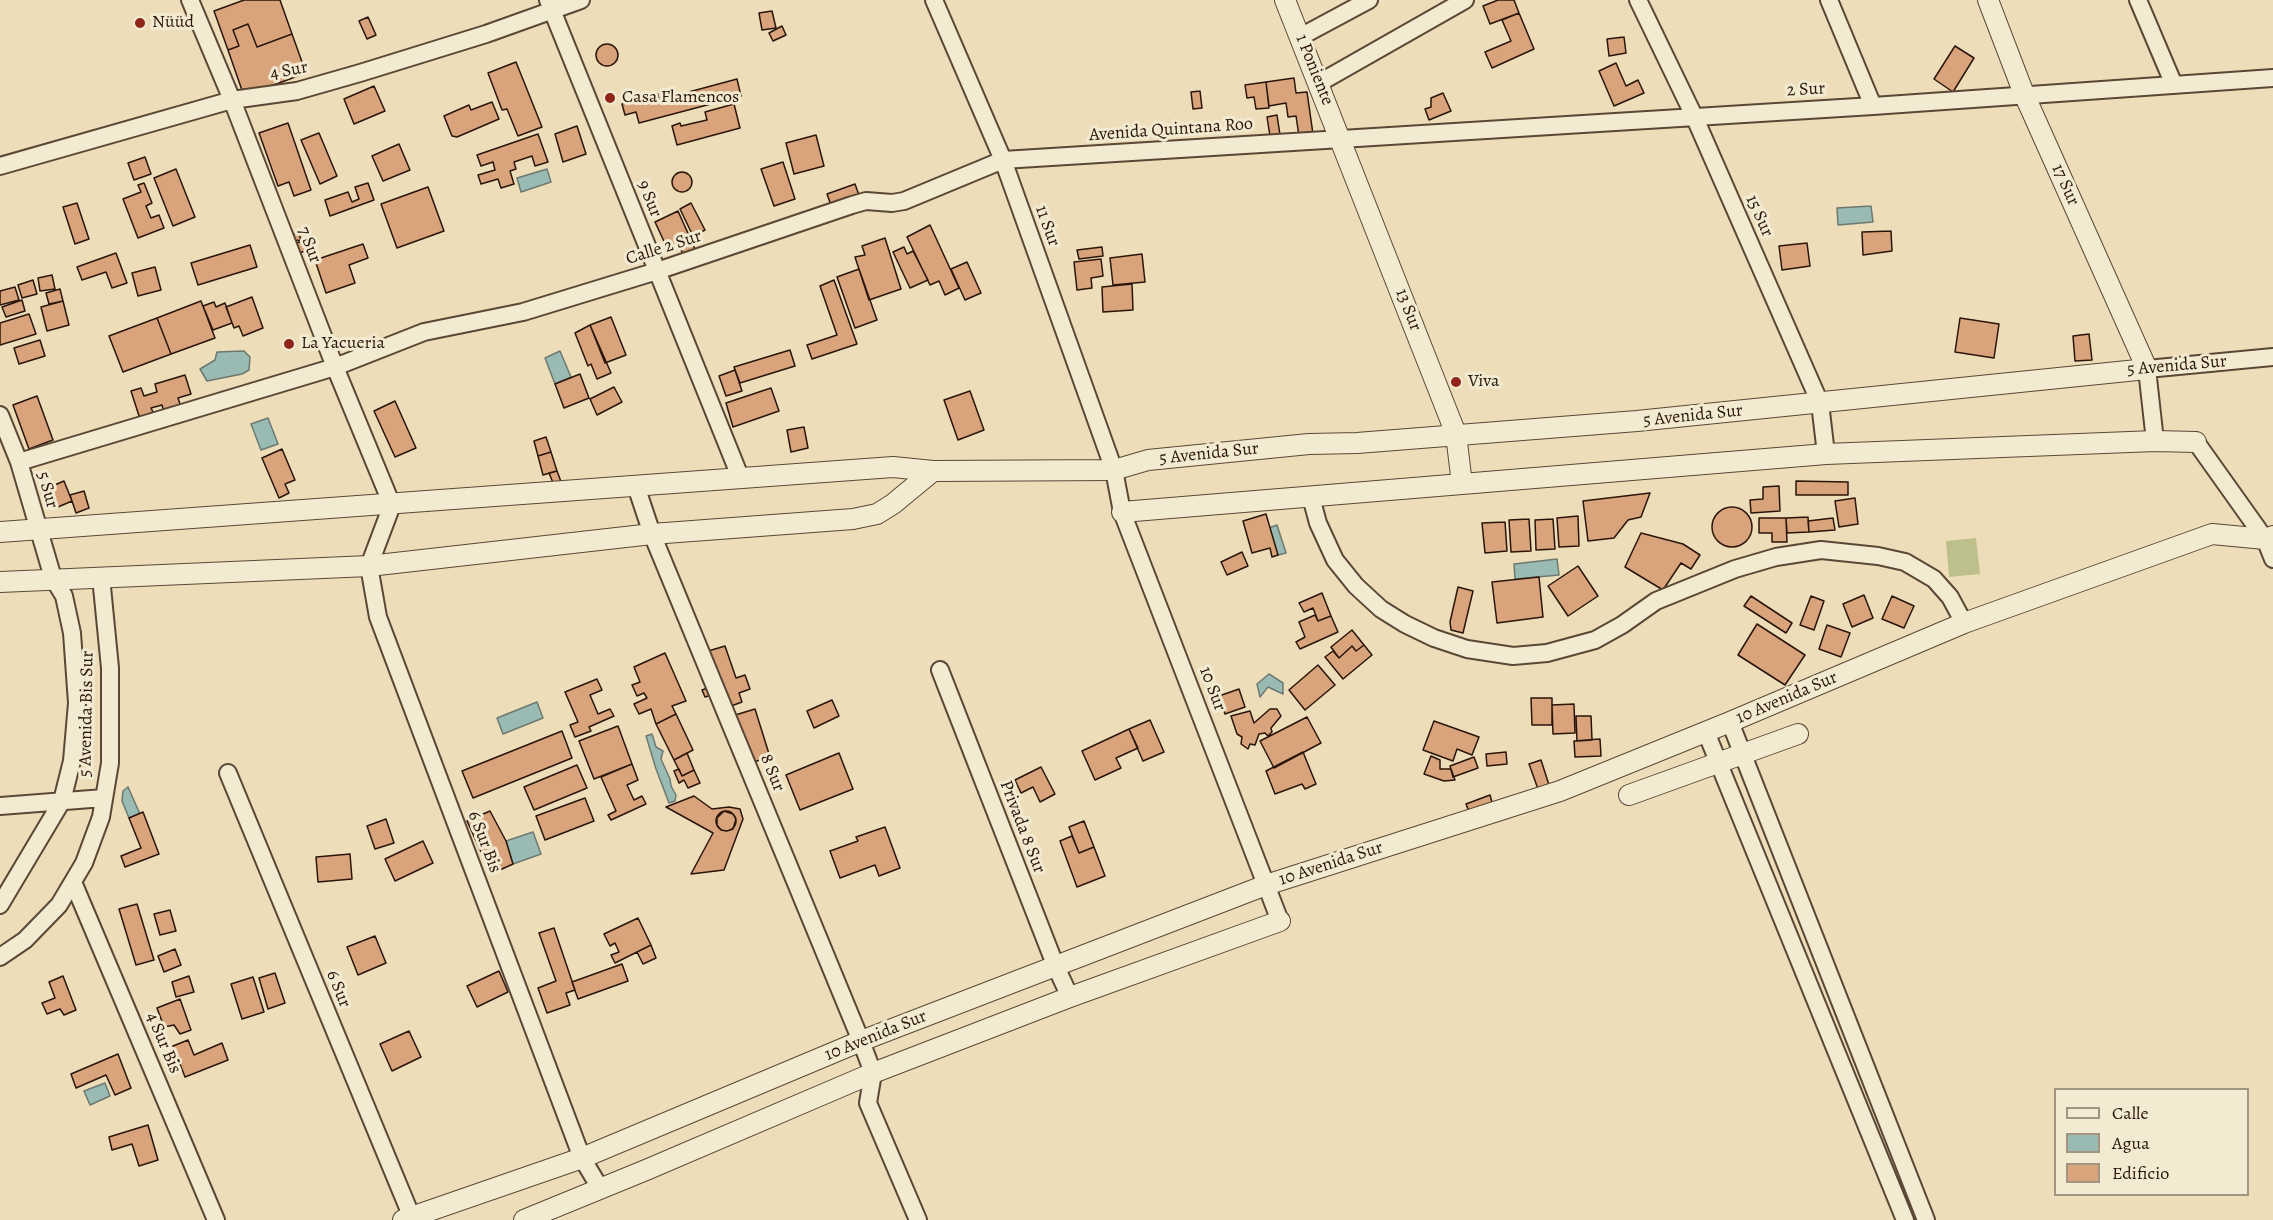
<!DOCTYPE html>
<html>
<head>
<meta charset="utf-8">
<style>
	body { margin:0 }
	#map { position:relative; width:2273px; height:1220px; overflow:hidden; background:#eddeb9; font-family:Alegreya,serif }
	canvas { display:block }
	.legend { position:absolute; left:2054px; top:1088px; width:195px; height:108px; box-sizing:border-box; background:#f3ead2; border:2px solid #a39582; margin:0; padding:8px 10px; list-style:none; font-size:18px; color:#2a1509 }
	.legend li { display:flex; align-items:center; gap:12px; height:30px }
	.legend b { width:30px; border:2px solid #a39582 }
</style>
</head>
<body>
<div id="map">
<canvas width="2273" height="1220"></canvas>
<ul class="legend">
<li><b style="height:8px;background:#f3ead2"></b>Calle</li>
<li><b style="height:16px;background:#9abbb4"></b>Agua</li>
<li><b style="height:16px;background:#d9a37b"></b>Edificio</li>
</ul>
</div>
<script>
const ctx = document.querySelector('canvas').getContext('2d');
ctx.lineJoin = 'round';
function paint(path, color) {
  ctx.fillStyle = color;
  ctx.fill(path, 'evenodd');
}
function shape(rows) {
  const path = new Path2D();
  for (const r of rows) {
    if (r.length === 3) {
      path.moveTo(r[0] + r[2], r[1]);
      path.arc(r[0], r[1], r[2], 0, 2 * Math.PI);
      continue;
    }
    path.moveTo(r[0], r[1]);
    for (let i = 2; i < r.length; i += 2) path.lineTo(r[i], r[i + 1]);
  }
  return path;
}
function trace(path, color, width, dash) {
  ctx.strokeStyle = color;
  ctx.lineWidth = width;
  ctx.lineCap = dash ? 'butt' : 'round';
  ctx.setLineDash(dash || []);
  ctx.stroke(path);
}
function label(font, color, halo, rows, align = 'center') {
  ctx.font = font + ' Alegreya,serif';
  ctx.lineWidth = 6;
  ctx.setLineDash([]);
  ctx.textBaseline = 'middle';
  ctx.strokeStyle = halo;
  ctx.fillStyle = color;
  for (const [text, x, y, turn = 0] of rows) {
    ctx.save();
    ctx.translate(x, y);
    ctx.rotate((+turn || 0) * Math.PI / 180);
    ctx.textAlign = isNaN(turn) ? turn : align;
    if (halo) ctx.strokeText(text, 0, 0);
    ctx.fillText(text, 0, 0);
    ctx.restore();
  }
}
paint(shape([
	[1976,538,1980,574,1949,577,1946,541]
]), '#bec08b');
const water = shape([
	[547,169,551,182,521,192,517,178,547,169],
	[1871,206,1873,222,1838,225,1837,208,1871,206],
	[244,351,250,357,249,370,242,374,207,381,200,369,215,360,217,352,244,351],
	[560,351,571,377,555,384,545,358,560,351],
	[268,418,278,444,261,450,251,424,268,418],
	[1277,525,1286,553,1278,555,1269,528,1277,525],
	[1557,559,1559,575,1515,579,1514,564,1557,559],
	[1269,674,1283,683,1283,694,1268,687,1260,697,1257,684,1269,674],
	[537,702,543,718,503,734,497,718,537,702],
	[652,734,656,747,663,751,661,759,670,779,671,786,676,795,675,801,669,803,656,769,646,736,652,734],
	[128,787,140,814,129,818,122,801,123,791,128,787],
	[533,832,541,854,513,864,506,841,533,832],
	[105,1083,110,1096,90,1105,84,1091,105,1083]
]);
paint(water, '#9abbb4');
trace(water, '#6d7970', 1.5);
const building = shape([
	[244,0,280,0,292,34,257,47,248,24,233,30,239,46,228,50,214,11,244,0],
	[1498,0,1514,0,1519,13,1490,24,1483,6,1498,0],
	[772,11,776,28,762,30,759,13,772,11],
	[1519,13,1534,49,1492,68,1485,52,1511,41,1502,20,1519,13],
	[368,17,376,35,367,39,359,21,368,17],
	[248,24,257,47,292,34,306,73,244,96,228,50,239,46,233,30,248,24],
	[782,26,786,35,773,41,769,33,782,26],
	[1624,37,1626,53,1609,56,1607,39,1624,37],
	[607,55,11],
	[1955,46,1974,58,1953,92,1934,79,1955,46],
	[516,62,542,127,518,136,507,109,502,110,488,73,516,62],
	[1616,63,1626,86,1638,80,1644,93,1614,106,1599,71,1616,63],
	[1294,78,1296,93,1307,92,1313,134,1299,136,1296,116,1288,117,1286,103,1269,106,1266,82,1294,78],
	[737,79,741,96,639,123,636,112,625,115,622,104,658,94,659,100,737,79],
	[1266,82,1269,108,1256,109,1254,97,1247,98,1245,85,1266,82],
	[374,86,385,111,354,124,344,99,374,86],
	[1200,91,1202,108,1193,109,1191,92,1200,91],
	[1443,93,1451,111,1429,120,1425,109,1431,107,1431,98,1443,93],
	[492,102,499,119,457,137,452,136,444,116,469,105,471,110,492,102],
	[734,104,740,128,677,145,672,126,680,123,681,126,707,120,705,112,734,104],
	[1277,115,1280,135,1270,136,1267,117,1277,115],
	[288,123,311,190,294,196,289,182,278,186,259,133,288,123],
	[577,126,586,154,563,162,555,134,577,126],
	[319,133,337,176,320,184,301,140,319,133],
	[538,134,548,162,535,166,532,156,514,162,516,169,510,171,514,184,501,188,498,179,481,184,478,175,495,170,493,162,481,166,477,155,538,134],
	[816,135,824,166,794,174,786,143,816,135],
	[399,144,410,170,383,181,372,156,399,144],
	[145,157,151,174,134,180,128,163,145,157],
	[783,162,795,199,774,206,761,169,783,162],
	[176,169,195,217,173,226,154,178,176,169],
	[682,182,10],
	[144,183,152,203,146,206,151,218,159,215,164,228,138,238,123,199,141,192,138,185,144,183],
	[368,183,374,200,330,216,325,200,348,192,352,202,359,199,355,187,368,183],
	[855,184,860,198,832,208,827,194,855,184],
	[428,187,444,231,397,248,381,204,428,187],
	[77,203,89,239,75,244,63,207,77,203],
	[691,203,705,230,693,236,680,209,691,203],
	[678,211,695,249,683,255,680,247,669,252,655,222,678,211],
	[930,225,959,288,945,295,939,281,930,285,907,237,930,225],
	[1891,231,1892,251,1863,255,1862,232,1891,231],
	[299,233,301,240,293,241,292,234,299,233],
	[885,238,901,289,869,300,855,257,865,255,862,246,885,238],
	[304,241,306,251,298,253,296,243,304,241],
	[1807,243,1810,266,1782,270,1779,246,1807,243],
	[363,244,368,258,349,265,355,283,326,293,315,260,363,244],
	[250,245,257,267,198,285,191,263,250,245],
	[904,247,907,254,913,251,928,280,910,288,893,252,904,247],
	[1102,247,1103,256,1079,259,1077,250,1102,247],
	[116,253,127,283,112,288,106,272,82,280,77,267,116,253],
	[1142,254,1145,282,1113,285,1110,258,1142,254],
	[1101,259,1103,276,1091,278,1092,288,1077,290,1074,262,1101,259],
	[967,262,981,293,965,300,951,269,967,262],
	[155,267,161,290,138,296,132,273,155,267],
	[859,269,877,320,855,328,837,277,859,269],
	[52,275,55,289,40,291,38,278,52,275],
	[33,280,37,294,22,298,18,285,33,280],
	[834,280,857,344,812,359,807,345,837,335,820,286,834,280],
	[1132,284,1133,310,1103,312,1102,287,1132,284],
	[15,287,19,300,0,305,0,291,15,287],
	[60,289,63,301,49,304,46,293,60,289],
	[252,297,263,328,243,336,239,326,234,328,226,307,252,297],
	[22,300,25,311,6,317,2,307,22,300],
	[63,301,69,325,47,331,41,307,63,301],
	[201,301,215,338,171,354,157,318,201,301],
	[214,302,216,307,225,303,232,323,213,330,203,306,214,302],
	[29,314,36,334,0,345,0,323,29,314],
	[611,317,626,355,605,363,590,325,611,317],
	[157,318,171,354,123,372,109,336,157,318],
	[1960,318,1999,324,1994,358,1955,352,1960,318],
	[590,325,611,373,597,379,591,364,588,366,575,333,590,325],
	[2089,334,2092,360,2075,361,2073,336,2089,334],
	[40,340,45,356,19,364,14,348,40,340],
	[790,350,795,366,740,383,734,367,790,350],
	[735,370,742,391,726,396,719,376,735,370],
	[580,374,589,398,564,408,555,384,580,374],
	[185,375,191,394,178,398,181,407,164,413,162,405,151,408,154,414,140,419,131,391,141,388,144,396,157,392,155,384,185,375],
	[614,387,622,402,597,415,590,399,614,387],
	[771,388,779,411,733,427,726,403,771,388],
	[970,391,984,430,958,440,944,400,970,391],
	[37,396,53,440,29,449,13,405,37,396],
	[395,401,416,448,395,457,374,411,395,401],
	[804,427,808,448,791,452,787,430,804,427],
	[546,437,551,452,538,456,534,441,546,437],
	[282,449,295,480,285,484,289,493,279,498,262,458,282,449],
	[551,452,557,471,543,475,538,456,551,452],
	[557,471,563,487,556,490,549,473,557,471],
	[64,481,72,501,58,507,50,487,64,481],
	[1796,481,1848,482,1848,495,1796,495,1796,481],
	[1779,486,1780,511,1751,513,1750,500,1763,499,1763,487,1779,486],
	[84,491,89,508,76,513,70,495,84,491],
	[1650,493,1641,517,1628,520,1614,538,1588,541,1583,501,1650,493],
	[1855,498,1858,524,1839,527,1835,501,1855,498],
	[1732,527,20],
	[1266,514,1278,555,1272,557,1270,548,1252,553,1243,521,1266,514],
	[1578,516,1579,546,1559,547,1557,518,1578,516],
	[1808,517,1809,532,1787,533,1786,518,1808,517],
	[1759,518,1786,518,1787,542,1772,542,1772,533,1759,533,1759,518],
	[1833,518,1835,530,1809,532,1808,521,1833,518],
	[1529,519,1531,551,1511,552,1509,520,1529,519],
	[1553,519,1555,549,1536,550,1535,520,1553,519],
	[1505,522,1507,551,1485,553,1482,523,1505,522],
	[1641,533,1683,544,1700,555,1691,569,1681,563,1663,590,1625,567,1641,533],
	[1242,552,1248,566,1227,575,1221,562,1242,552],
	[1578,566,1598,596,1568,616,1548,586,1578,566],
	[1539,577,1543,617,1497,623,1492,582,1539,577],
	[1458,587,1473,591,1463,633,1451,630,1450,622,1458,587],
	[1322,593,1331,616,1318,621,1313,608,1304,612,1299,603,1322,593],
	[1864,595,1873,618,1852,627,1843,604,1864,595],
	[1751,596,1792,623,1786,633,1744,606,1751,596],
	[1811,596,1824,601,1814,630,1800,625,1811,596],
	[1892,596,1914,606,1904,628,1882,619,1892,596],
	[1315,615,1318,621,1331,616,1338,632,1300,649,1296,642,1305,637,1299,622,1315,615],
	[1757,624,1805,655,1785,685,1738,655,1757,624],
	[1827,625,1850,633,1841,657,1819,649,1827,625],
	[1352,630,1364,645,1356,651,1352,646,1339,658,1331,647,1352,630],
	[1364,645,1372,655,1343,679,1325,657,1333,651,1339,658,1352,646,1356,651,1364,645],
	[725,646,736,678,745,675,750,689,739,693,742,702,723,709,718,693,705,697,702,690,713,686,711,680,703,682,701,673,705,652,725,646],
	[665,653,686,701,672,706,676,714,656,724,651,709,639,714,634,704,647,698,644,693,637,696,632,685,640,682,634,667,665,653],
	[1318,665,1335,685,1305,710,1289,690,1318,665],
	[597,679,602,690,590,695,598,714,610,709,614,716,589,727,591,731,575,737,570,725,578,722,565,692,597,679],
	[1239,689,1245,707,1225,714,1219,696,1239,689],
	[1531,698,1552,698,1552,725,1532,725,1531,698],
	[832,700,839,716,814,728,807,711,832,700],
	[1574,704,1575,733,1553,734,1552,705,1574,704],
	[755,709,770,757,747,764,732,716,755,709],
	[1270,709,1277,709,1281,716,1271,728,1272,732,1268,736,1265,733,1259,734,1255,745,1250,744,1248,749,1241,744,1242,737,1237,734,1231,716,1250,711,1254,723,1270,709],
	[676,714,693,750,674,760,656,724,676,714],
	[1576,716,1591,716,1592,740,1577,741,1576,716],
	[1307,717,1321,743,1274,768,1260,741,1307,717],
	[1150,720,1164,752,1143,761,1129,729,1150,720],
	[1434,721,1479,737,1472,755,1457,749,1453,761,1423,750,1434,721],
	[618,726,632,764,594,779,579,741,618,726],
	[1129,729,1138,748,1116,758,1121,768,1095,780,1082,751,1129,729],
	[562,731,572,758,473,798,462,771,562,731],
	[1600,739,1601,756,1575,757,1574,741,1600,739],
	[1303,752,1316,784,1305,789,1302,784,1275,794,1266,771,1303,752],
	[1506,752,1507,764,1487,766,1486,754,1506,752],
	[687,753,694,770,682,776,674,760,687,753],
	[839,753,853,789,800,810,786,775,839,753],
	[1431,756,1440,760,1440,769,1451,769,1455,780,1444,781,1424,774,1431,756],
	[1474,757,1478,768,1453,777,1450,766,1474,757],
	[1541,760,1549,785,1538,789,1529,764,1541,760],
	[632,764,638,780,627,785,634,800,642,796,646,804,611,820,608,815,616,811,601,777,632,764],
	[577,765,587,788,534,810,524,787,577,765],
	[1041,767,1055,794,1040,802,1033,787,1021,793,1015,780,1041,767],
	[679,769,682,776,694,770,700,783,688,788,684,780,679,783,674,771,679,769],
	[1490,795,1493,806,1470,814,1466,804,1490,795],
	[694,796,712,809,729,807,740,809,743,819,724,870,691,874,713,833,666,807,694,796],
	[724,811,733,814,736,819,733,829,727,831,721,830,717,825,717,818,724,811],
	[585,798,594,821,545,840,536,816,585,798],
	[490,811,506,841,513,864,491,874,467,821,490,811],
	[726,821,10],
	[143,812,159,854,125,867,121,856,141,848,129,818,143,812],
	[386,819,394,843,375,849,367,826,386,819],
	[1084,821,1094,847,1079,853,1069,827,1084,821],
	[885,827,900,868,879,876,875,865,840,878,830,851,858,841,856,837,885,827],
	[1072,836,1079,853,1094,847,1105,876,1077,887,1060,841,1072,836],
	[423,841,433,863,395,881,385,859,423,841],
	[350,854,352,879,318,882,316,857,350,854],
	[137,904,154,960,136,965,119,909,137,904],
	[170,910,176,931,160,935,154,914,170,910],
	[638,918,651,945,615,963,611,955,619,952,615,943,610,946,604,934,638,918],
	[554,928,575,990,566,993,570,1005,547,1013,538,988,556,981,539,933,554,928],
	[375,936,386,963,358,975,347,947,375,936],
	[651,945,656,958,643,964,637,952,651,945],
	[175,949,181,965,164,972,158,956,175,949],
	[622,964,628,981,578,999,572,982,622,964],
	[499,971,508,992,477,1007,467,986,499,971],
	[275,973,285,1003,268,1009,259,978,275,973],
	[63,976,76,1010,64,1015,60,1009,47,1014,42,1003,55,998,49,982,63,976],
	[189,976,194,992,176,997,172,982,189,976],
	[253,977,264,1012,242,1019,231,984,253,977],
	[180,999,191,1030,180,1034,174,1025,164,1027,157,1008,180,999],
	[409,1031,421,1057,392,1071,380,1044,409,1031],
	[188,1040,194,1055,222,1043,228,1060,185,1077,173,1046,188,1040],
	[118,1054,131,1088,115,1095,106,1075,76,1088,71,1074,118,1054],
	[148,1125,158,1160,139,1166,132,1144,112,1150,109,1137,148,1125]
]);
paint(building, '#d9a37b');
trace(building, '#2a1509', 1.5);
const minor = shape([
	[190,0,232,100,335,367,392,505,369,566,378,617,582,1158,600,1188],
	[548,0,741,479],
	[934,0,1003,160,1114,470,1122,512,1280,921],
	[1638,0,1694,116,1820,403,1826,454],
	[1829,0,1873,106],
	[2138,0,2174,85],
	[1300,37,1369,0],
	[1319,83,1465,0],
	[0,166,232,100,297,91,360,73,486,34,581,0],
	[0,415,19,462,53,578,64,596,72,633,77,703,72,761,62,801,0,905],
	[2155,441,2147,369,2273,357],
	[2196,442,2265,539,2273,559],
	[19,462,335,367,424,332,523,312,657,271,852,205,866,201,892,203,904,201,1003,160,1873,106,2273,78],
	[636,486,652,534,861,1041,873,1073,868,1103,918,1220],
	[1311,497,1318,523,1335,560,1356,586,1381,609,1405,624,1434,638,1467,649,1513,656,1547,653,1595,640,1622,625,1656,601,1735,569,1776,557,1821,550,1878,556,1905,562,1934,579,1950,597,1964,623],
	[940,670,1056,967,1070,997],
	[1730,722,1926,1220],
	[1706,732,1905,1220],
	[228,773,413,1220],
	[0,806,104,798],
	[73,882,216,1220],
	[0,957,25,940,59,905,84,863,101,817,110,763,110,668,101,577]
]);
const tertiary = shape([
	[1285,0,1456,434,1462,484],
	[1122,512,1826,454,2155,441,2196,442],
	[0,532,893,467,933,471,1114,470,1148,460,1309,444,1357,443,1637,421,2147,369,2024,94,1988,0],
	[0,582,369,566,652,534,853,519,877,514,893,504,933,471],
	[1629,795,1798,734],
	[403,1220,582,1158,861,1041,1266,885,1560,791,1730,722,1964,623,2212,534,2265,539,2273,536],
	[524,1220,646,1170,873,1073,1070,997,1280,921]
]);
trace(minor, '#5b4735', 20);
trace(tertiary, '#5b4735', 22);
trace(minor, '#f3ead2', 16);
trace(tertiary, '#f3ead2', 20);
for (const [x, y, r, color] of [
	[140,23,6,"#8f2418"],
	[610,98,6,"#8f2418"],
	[289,344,6,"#8f2418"],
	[1456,382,6,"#8f2418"]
]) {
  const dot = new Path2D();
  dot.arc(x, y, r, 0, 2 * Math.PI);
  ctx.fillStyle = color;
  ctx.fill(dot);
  trace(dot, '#f3ead2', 2);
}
label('18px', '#2a1509', '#f3ead2', [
	["Nüüd",152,23],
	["Casa Flamencos",622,98],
	["La Yacueria",301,344],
	["Viva",1468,382]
], 'left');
label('18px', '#2a1509', '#f3ead2', [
	["1 Poniente",1314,70,68],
	["4 Sur",289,71,-11],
	["2 Sur",1806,90,-3],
	["Avenida Quintana Roo",1171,130,-4],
	["17 Sur",2065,185,66],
	["9 Sur",649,199,68],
	["15 Sur",1759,216,66],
	["11 Sur",1047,226,70],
	["7 Sur",309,245,69],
	["Calle 2 Sur",664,248,-18],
	["13 Sur",1408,310,69],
	["5 Avenida Sur",2177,366,-5],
	["5 Avenida Sur",1693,416,-6],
	["5 Avenida Sur",1209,454,-6],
	["5 Sur",47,490,74],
	["10 Sur",1212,689,69],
	["10 Avenida Sur",1787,698,-23],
	["5 Avenida Bis Sur",87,714,-89],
	["8 Sur",772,773,68],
	["Privada 8 Sur",1022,827,69],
	["6 Sur Bis",484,842,69],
	["10 Avenida Sur",1331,864,-18],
	["6 Sur",338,989,68],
	["10 Avenida Sur",876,1036,-22],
	["4 Sur Bis",163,1043,67]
]);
</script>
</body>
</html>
